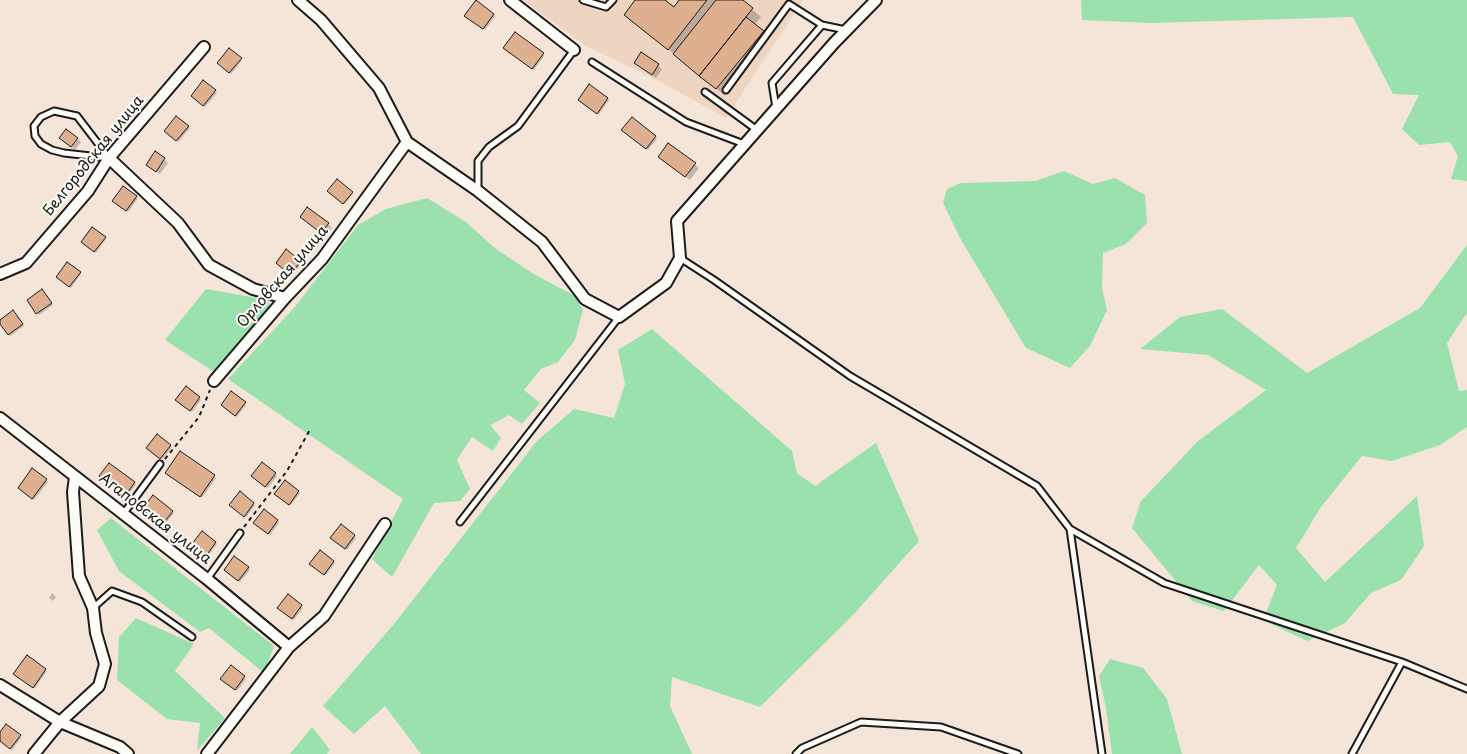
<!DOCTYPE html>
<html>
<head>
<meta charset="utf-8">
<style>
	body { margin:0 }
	canvas { display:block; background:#f4e5d8 }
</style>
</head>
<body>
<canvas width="1467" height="754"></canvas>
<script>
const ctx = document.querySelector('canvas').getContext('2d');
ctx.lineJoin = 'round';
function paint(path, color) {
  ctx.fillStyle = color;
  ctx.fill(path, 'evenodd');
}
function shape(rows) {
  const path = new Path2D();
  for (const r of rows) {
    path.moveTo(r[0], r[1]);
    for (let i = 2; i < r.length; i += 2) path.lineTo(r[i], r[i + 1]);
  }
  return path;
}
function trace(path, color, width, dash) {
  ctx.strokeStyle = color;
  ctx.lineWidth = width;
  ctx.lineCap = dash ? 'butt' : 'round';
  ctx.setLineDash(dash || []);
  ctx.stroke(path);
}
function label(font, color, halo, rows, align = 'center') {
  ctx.font = font + ' "Playpen Sans",sans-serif';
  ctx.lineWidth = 4;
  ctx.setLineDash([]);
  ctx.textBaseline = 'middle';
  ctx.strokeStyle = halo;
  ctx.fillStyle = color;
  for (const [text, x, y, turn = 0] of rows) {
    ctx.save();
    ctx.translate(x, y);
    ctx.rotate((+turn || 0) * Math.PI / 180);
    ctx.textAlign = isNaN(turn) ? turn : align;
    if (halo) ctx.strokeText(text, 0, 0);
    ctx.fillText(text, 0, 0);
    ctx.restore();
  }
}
paint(shape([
	[523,0,803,0,726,118,659,81,586,46]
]), '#edd5c2');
paint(shape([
	[1081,0,1467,0,1467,181,1451,179,1458,156,1450,142,1419,145,1402,129,1419,95,1393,94,1353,17,1151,23,1082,20],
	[1064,171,1093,184,1115,178,1145,195,1147,223,1126,244,1103,253,1102,288,1107,310,1090,346,1070,368,1026,348,960,238,943,203,947,189,961,183,1036,181],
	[427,198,466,222,496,249,532,273,575,296,583,310,575,340,558,362,541,369,524,390,540,403,522,424,509,415,490,425,501,438,493,451,472,437,457,460,470,489,460,501,434,503,392,577,372,559,403,499,228,379,294,308,358,225,386,209],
	[1467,245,1467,313,1447,343,1459,391,1467,390,1467,427,1440,445,1392,461,1362,456,1321,507,1296,548,1325,582,1417,496,1424,546,1401,580,1371,593,1345,623,1307,641,1263,620,1277,585,1259,565,1224,611,1192,601,1132,528,1141,501,1198,441,1266,390,1208,355,1140,349,1180,317,1222,309,1307,373,1420,308],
	[206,289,269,300,270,310,219,375,165,340],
	[652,329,792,451,797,473,815,486,876,443,919,541,853,615,760,707,672,677,670,706,692,754,421,754,385,706,354,734,323,706,394,624,537,441,574,409,614,418,625,384,618,350],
	[111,518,274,646,264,673,209,628,200,632,119,571,97,530],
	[136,618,194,644,175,671,225,718,197,751,200,723,167,719,117,680,119,637],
	[1110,659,1143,668,1167,699,1182,754,1112,754,1106,708,1099,676],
	[312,727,330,750,327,754,290,754]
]), '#9ae1ae');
paint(shape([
	[637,0,663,0,674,9,681,0,741,0,761,17,755,25,769,38,723,94,625,14],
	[476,2,495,16,485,30,468,18],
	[229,49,242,60,231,74,218,63],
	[506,49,543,54,544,56,534,70],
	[642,53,662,69,656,78,635,63],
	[204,82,217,93,205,107,192,96],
	[607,99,609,100,599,114,581,101],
	[177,117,190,128,178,142,166,131],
	[632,119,657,139,648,150,623,130],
	[77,139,81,142,75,150,65,142],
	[669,144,699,168,690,180,663,161],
	[164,159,168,163,160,174,151,169],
	[124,188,138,198,128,212,115,203],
	[329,191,352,192,353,194,345,204],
	[305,220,328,224,332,228,326,236],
	[105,238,106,239,96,253,84,244],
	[287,251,302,263,292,275,278,263],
	[80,273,81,274,71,288,59,279],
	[44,293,53,305,39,315,28,301],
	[15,314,24,326,10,336,0,321],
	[186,388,201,400,192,412,177,400],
	[245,403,246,404,237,417,224,406],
	[170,446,172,447,163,459,149,449],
	[180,453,216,478,202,498,168,474],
	[262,464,277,476,268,488,254,478],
	[33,470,48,482,34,500,21,490],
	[102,478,134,483,136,484,127,496],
	[285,482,300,493,291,505,277,495],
	[240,493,255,505,246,517,231,505],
	[145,511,172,512,174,513,164,525],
	[264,511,279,523,270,535,255,523],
	[341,526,356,538,347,550,333,540],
	[215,543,217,544,208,556,193,544],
	[320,552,335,563,326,575,312,565],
	[248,568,250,570,240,582,227,572],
	[52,593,56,597,53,601,49,598],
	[288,596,303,608,294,620,280,610],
	[27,656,47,671,35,688,16,675],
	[231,667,246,679,237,691,224,681],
	[6,726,21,738,12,750,0,740,0,735]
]), '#0003');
const building = shape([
	[476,0,494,14,483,29,464,16,476,0],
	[635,0,665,0,674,7,679,0,707,0,668,50,624,15,635,0],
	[716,0,743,0,753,8,699,76,673,54,716,0],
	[746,17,764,31,716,89,699,76,746,17],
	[515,32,544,53,532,69,503,48,515,32],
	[229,48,242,58,229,73,217,63,229,48],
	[641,52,659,64,652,75,634,63,641,52],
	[203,80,216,90,203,106,191,96,203,80],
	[589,84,608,98,597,114,578,100,589,84],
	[176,116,189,126,176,141,164,131,176,116],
	[632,117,656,136,646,149,621,130,632,117],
	[66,129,78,138,71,147,59,138,66,129],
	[668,143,696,163,685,177,658,157,668,143],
	[155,151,165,158,156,172,146,165,155,151],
	[337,179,353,192,343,204,327,191,337,179],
	[123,186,137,196,126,211,112,201,123,186],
	[307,207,329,223,321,233,300,217,307,207],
	[92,227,106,237,94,252,81,242,92,227],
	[286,249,301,261,290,275,276,263,286,249],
	[67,262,81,272,69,287,56,277,67,262],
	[42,289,52,303,36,314,27,300,42,289],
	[13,310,23,324,8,335,0,324,0,320,13,310],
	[186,386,200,397,190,411,175,400,186,386],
	[231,391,246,402,235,416,221,405,231,391],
	[157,434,171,445,160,459,146,448,157,434],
	[180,451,215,475,200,497,165,473,180,451],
	[262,462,276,473,265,487,251,476,262,462],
	[109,463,135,482,125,496,99,476,109,463],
	[32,468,47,479,32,499,18,488,32,468],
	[285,480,299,491,289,505,274,494,285,480],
	[240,491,254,503,244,517,229,505,240,491],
	[153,495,173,511,162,525,142,509,153,495],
	[264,509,278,520,268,534,253,523,264,509],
	[341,524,355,535,345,549,330,538,341,524],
	[202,531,216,542,206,556,191,545,202,531],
	[320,550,334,561,324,575,309,564,320,550],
	[234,556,249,567,238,581,224,570,234,556],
	[288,594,302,605,292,619,277,608,288,594],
	[27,655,46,669,33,688,13,674,27,655],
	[231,665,245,676,235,690,220,679,231,665],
	[6,724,21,735,10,749,0,741,0,732,6,724]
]);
paint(building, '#deb08f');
trace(building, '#1c1c1c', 1);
const lane = shape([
	[583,0,606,7,613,0],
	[592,62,686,122,744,144],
	[726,90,789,4,822,25],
	[705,92,757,130],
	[776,108,772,83,822,25,846,30],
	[54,111,77,116,109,158,64,153,52,150,41,144,35,136,34,126,41,117,54,111],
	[478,191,478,161,489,147,518,126,574,50],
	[680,258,714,280,850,376,1037,486,1070,529,1102,754],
	[124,513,160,464],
	[460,522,619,317],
	[1070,529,1164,583,1402,662,1467,689],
	[207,579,240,533],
	[93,608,112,591,142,602,192,637],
	[796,754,802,748,861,722,941,727,1018,754],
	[1352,754,1402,662]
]);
const street = shape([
	[298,0,321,20,379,88,407,142,478,191,542,242,585,299,619,317,666,283,680,258,677,221,834,43,876,0],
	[510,0,574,50],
	[109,158,178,223,209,265,253,289,285,298],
	[0,274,26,263,88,191,109,158,204,47],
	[214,381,285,298,322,259,407,142],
	[0,418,207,579,289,647],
	[0,685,60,722,120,747,128,754],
	[34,754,60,722,99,686,105,664,96,633,93,608,79,576,73,492,75,477],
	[207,754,289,647,324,616,385,524]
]);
trace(lane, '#1c1c1c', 9);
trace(street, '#1c1c1c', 14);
trace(shape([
	[165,459,199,417,210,390],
	[244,527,287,471,311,428]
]), '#1c1c1c', 2, [4, 4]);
trace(lane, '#fdfcf7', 5);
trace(street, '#fdfcf7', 10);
label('15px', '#1c1c1c', '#fdfcf7', [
	["Белгородская улица",94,156,-51],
	["Орловская улица",283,277,-49],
	["Агаповская улица",155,519,38]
]);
</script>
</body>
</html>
